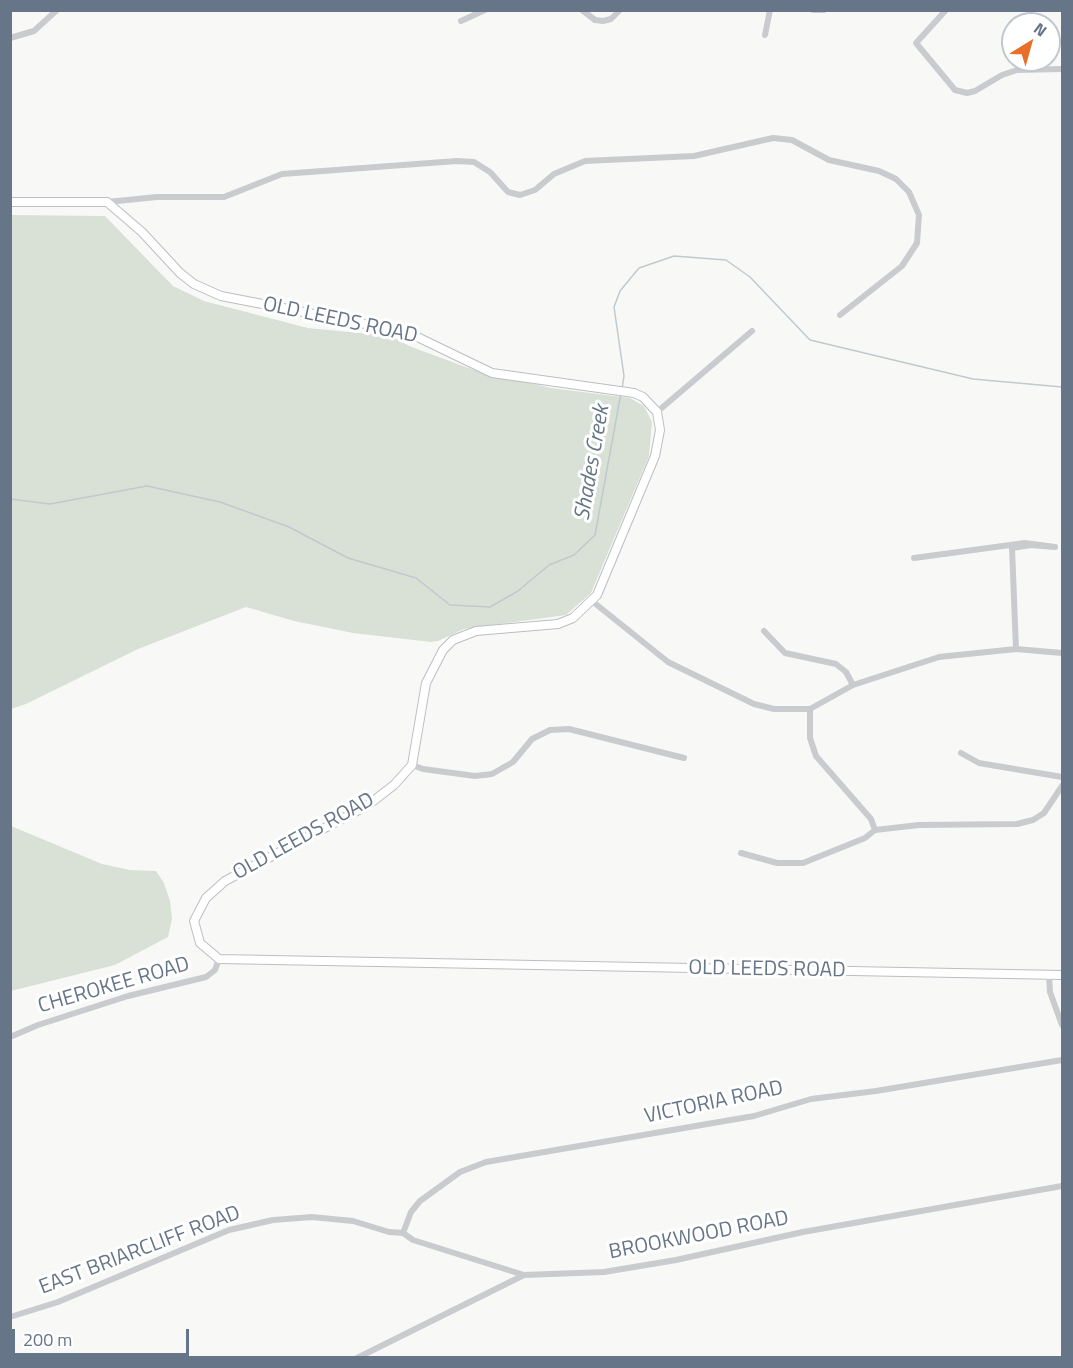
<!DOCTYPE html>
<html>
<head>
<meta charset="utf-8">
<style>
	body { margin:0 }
	#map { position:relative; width:1073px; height:1368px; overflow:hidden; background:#f8f9f6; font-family:"Titillium Web",sans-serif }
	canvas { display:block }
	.frame { position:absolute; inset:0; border:12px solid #677588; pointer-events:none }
	.north { position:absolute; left:1001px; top:12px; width:60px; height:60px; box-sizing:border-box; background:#fff; border:2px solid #c2c8cf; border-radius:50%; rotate:37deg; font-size:16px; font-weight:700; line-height:24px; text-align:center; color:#677588 }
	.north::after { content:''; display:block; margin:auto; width:21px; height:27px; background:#e86f27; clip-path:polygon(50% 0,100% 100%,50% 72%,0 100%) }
	.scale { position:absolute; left:12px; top:1329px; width:177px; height:27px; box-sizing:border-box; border:3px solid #677588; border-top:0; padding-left:8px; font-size:18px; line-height:21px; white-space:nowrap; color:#677588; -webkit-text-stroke:4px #fff; paint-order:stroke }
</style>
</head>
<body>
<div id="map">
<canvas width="1073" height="1368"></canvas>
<div class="frame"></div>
<div class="north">N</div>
<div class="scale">200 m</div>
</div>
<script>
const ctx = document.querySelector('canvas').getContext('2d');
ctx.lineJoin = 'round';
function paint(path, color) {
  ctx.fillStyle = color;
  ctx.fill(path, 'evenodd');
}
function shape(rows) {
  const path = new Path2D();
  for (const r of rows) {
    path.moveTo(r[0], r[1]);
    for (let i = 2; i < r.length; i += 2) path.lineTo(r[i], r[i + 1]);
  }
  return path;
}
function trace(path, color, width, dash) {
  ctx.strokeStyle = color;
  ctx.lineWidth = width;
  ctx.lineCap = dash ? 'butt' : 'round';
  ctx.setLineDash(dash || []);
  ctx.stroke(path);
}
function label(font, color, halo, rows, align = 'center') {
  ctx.font = font + ' "Titillium Web",sans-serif';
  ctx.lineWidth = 6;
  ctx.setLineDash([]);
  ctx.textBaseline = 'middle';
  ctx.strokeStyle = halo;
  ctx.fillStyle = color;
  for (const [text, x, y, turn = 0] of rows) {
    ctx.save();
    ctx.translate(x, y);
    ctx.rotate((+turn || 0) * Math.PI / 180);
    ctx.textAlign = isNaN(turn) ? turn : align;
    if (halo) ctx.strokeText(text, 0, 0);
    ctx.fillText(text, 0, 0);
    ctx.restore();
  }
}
paint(shape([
	[11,215,105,216,173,286,204,301,308,328,391,336,409,346,474,370,551,388,630,398,644,406,652,422,649,456,591,593,566,615,464,629,438,641,431,642,353,633,294,621,246,607,138,649,26,704,11,709],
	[11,826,102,864,130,870,156,871,164,883,170,901,172,919,168,937,115,965,11,991]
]), '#d9e1d7');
trace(shape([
	[622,389,624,376,614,307,620,291,639,268,674,256,726,260,750,277,810,340,973,379,1062,387],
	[10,499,50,504,147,486,220,502,289,527,348,558,416,578,450,605,490,607,518,591,549,565,574,555,595,535,621,393]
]), '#c1c9cf', 1.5);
const secondary = shape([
	[10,202,107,202,142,232,180,273,194,284,221,296,407,332,492,373,634,393,643,397,657,412,660,430,655,456,597,595,573,618,558,624,476,631,453,640,443,650,426,683,412,765,394,785,368,805,225,881,206,898,194,921,200,943,219,959,1062,975]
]);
trace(secondary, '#bbbec4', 10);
trace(shape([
	[582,10,595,20,603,21,611,19,620,10],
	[813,10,824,10],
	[946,10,916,43,955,90,967,93,975,91,1002,75,1017,70,1062,69],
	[461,21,485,10],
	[765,35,770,10],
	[10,38,34,31,57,10],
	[107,202,157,197,224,197,282,174,457,161,474,162,490,172,508,192,520,195,535,190,554,174,585,161,694,156,773,138,792,140,829,160,879,171,896,179,909,192,919,215,917,243,902,266,840,315],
	[657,412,752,331],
	[914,558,1025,543,1055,547,1031,545,1012,548,1016,649],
	[592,601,668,662,754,704,774,709,810,709,853,685,939,657,1016,649,1062,653],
	[764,631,785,653,836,664,846,672,853,685],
	[810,709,810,738,816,756,871,819,875,830],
	[961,753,979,763,1062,777],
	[412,765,423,769,475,776,492,774,513,762,532,739,550,730,569,729,684,758],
	[741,853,777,863,803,863,865,838,875,830,919,825,1017,824,1033,820,1044,813,1062,786],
	[1049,975,1050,992,1062,1025],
	[10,1037,38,1025,128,996,206,977,215,970,219,959],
	[403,1233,411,1212,420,1201,460,1172,486,1162,754,1116,811,1099,876,1091,1062,1060],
	[10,1317,58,1302,229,1230,273,1220,312,1217,353,1221,389,1232,403,1233,413,1240,524,1275],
	[357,1358,524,1275,604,1272,676,1260,803,1232,1062,1186]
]), '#c9cbcf', 6);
trace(secondary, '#fff', 8);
label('21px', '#677588', '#fff', [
	["OLD LEEDS ROAD",340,321,12],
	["OLD LEEDS ROAD",304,837,-29],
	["OLD LEEDS ROAD",767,970,1],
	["CHEROKEE ROAD",114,986,-16],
	["VICTORIA ROAD",714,1103,-12],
	["BROOKWOOD ROAD",699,1236,-11],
	["EAST BRIARCLIFF ROAD",140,1251,-21]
]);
label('italic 22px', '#637683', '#fff', [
	["Shades Creek",593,463,-80]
]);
</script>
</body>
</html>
